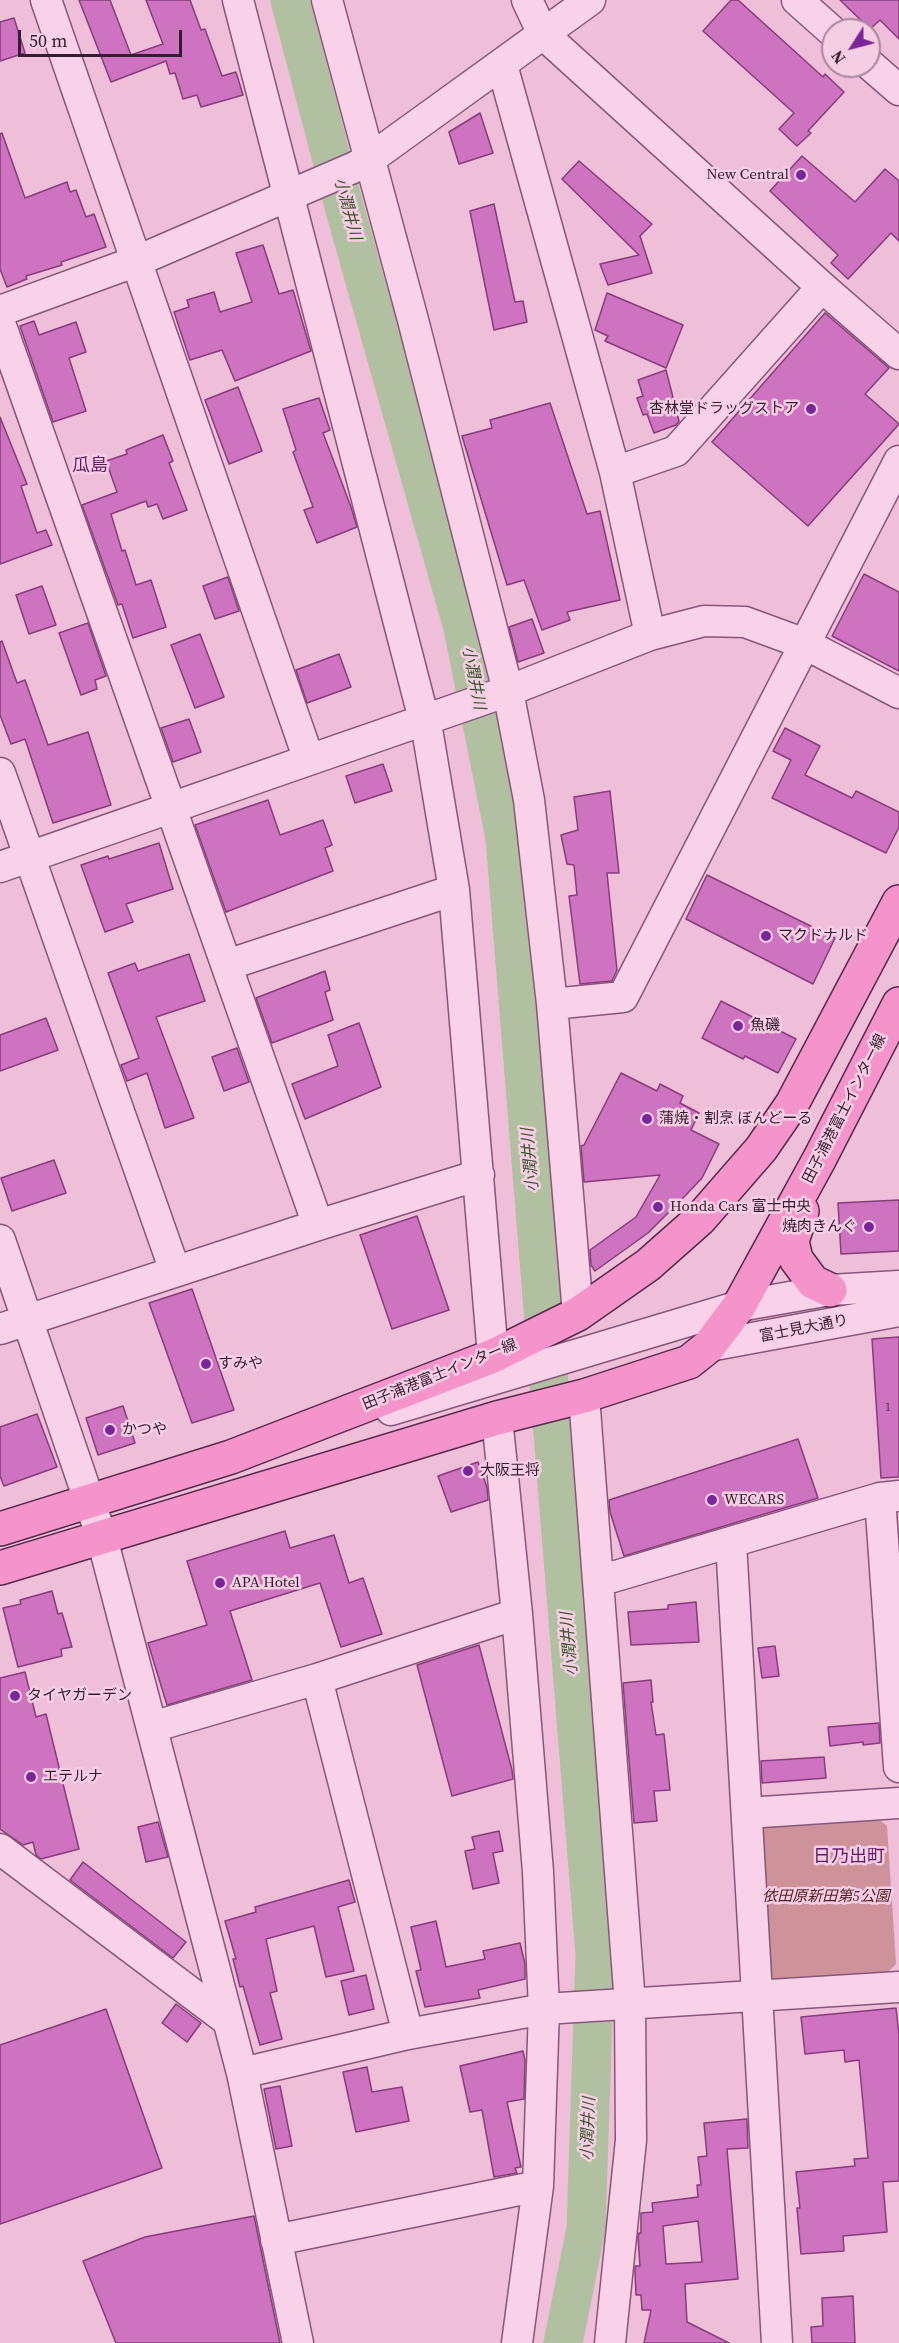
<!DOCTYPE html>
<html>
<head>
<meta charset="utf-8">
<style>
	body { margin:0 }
	#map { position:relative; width:899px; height:2343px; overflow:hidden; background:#efbed9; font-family:"Source Serif 4",serif }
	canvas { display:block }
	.north { position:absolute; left:821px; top:18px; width:60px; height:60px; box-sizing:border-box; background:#f6cee4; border:2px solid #a9879c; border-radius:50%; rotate:234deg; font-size:16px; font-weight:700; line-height:24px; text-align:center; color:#361c30 }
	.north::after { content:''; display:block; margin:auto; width:21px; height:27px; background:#7a2598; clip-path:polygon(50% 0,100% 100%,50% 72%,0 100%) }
	.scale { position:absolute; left:18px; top:30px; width:164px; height:27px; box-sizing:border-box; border:3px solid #361c30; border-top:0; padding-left:8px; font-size:18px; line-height:21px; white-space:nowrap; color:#361c30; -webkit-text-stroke:4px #f6cee4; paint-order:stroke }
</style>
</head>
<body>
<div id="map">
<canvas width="899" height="2343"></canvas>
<div class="north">N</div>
<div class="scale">50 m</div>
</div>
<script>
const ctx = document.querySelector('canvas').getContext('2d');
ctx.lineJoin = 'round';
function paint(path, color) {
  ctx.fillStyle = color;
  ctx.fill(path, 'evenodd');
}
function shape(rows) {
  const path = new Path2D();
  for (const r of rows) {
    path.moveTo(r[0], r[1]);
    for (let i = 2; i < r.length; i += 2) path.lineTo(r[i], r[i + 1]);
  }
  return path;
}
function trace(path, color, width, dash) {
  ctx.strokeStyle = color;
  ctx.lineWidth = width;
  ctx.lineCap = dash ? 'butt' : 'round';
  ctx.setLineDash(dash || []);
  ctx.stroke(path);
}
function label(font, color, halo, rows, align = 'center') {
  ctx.font = font + ' "Source Serif 4","Noto Sans JP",serif';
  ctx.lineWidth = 5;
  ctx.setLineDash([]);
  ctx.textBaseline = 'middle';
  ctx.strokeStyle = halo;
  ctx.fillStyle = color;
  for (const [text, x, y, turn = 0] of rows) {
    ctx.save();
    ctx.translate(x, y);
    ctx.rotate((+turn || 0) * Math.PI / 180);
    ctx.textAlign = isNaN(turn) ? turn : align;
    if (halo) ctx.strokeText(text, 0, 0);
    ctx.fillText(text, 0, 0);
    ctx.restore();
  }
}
paint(shape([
	[874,1815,887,1826,896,1964,887,1973,774,1980,765,1972,755,1831,764,1822]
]), '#cd929a');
trace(shape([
	[290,0,347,217,463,628,505,838,595,1955,586,2229,563,2343]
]), '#b2c0a2', 39);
const building = shape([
	[79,0,110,0,131,55,163,44,146,0,190,0,201,30,205,29,222,76,236,72,243,95,201,107,197,95,183,99,175,73,170,74,166,61,111,82,79,0],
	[731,0,738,0,823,77,825,74,844,92,808,131,811,133,797,146,779,129,794,113,703,31,731,0],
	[840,0,899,0,899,39,880,20,870,29,840,0],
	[14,18,25,53,0,61,0,22,14,18],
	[480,113,493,153,459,164,449,132,480,113],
	[2,133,25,198,67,182,70,192,76,190,86,217,94,214,106,247,61,262,62,265,26,276,27,279,7,287,0,269,0,134,2,133],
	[802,156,855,202,885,169,899,181,899,241,891,233,848,279,831,263,838,255,770,191,802,156],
	[579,161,652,224,640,236,652,273,608,285,600,264,639,255,562,179,579,161],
	[494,204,515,302,523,301,527,322,494,330,470,211,494,204],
	[263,245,279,294,293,290,311,351,235,381,222,350,190,360,174,312,189,307,187,300,214,292,220,312,252,302,236,253,263,245],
	[607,293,683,325,666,368,605,341,608,336,595,330,607,293],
	[825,313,889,368,865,394,899,424,808,526,712,442,825,313],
	[34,321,39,335,76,322,86,352,69,358,86,411,53,422,20,326,34,321],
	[666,370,679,421,676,425,654,433,647,414,643,415,637,398,643,396,638,380,666,370],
	[238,387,262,451,229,464,205,400,238,387],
	[319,398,330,430,323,433,351,507,357,527,317,543,304,510,313,507,293,452,296,450,283,409,319,398],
	[550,403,587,514,600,511,620,600,567,612,570,620,542,630,524,580,507,585,462,436,492,428,490,420,550,403],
	[0,417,27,484,21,486,37,533,46,530,52,545,0,564,0,417],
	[163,435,173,461,169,463,187,510,163,519,157,504,148,507,146,501,111,514,122,551,125,550,136,585,151,580,166,627,133,638,122,604,118,605,82,505,117,492,106,461,127,454,126,450,163,435],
	[864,574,899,592,899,671,832,636,864,574],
	[228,577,239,611,215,619,203,586,228,577],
	[42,586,56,625,29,634,16,595,42,586],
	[532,619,544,653,518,662,509,627,532,619],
	[88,623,106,676,95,680,97,689,81,695,59,633,88,623],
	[200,634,224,697,195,708,171,645,200,634],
	[2,641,17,683,25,680,48,745,88,732,111,805,53,823,25,739,11,744,0,715,0,642,2,641],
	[339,654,351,687,307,703,296,670,339,654],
	[189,719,201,752,173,762,161,728,189,719],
	[785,728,820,746,805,775,852,798,856,791,899,812,899,827,886,853,772,798,791,760,773,751,785,728],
	[383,764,392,791,355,803,346,776,383,764],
	[610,791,619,873,607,873,617,970,612,981,580,984,569,896,577,895,574,865,567,864,561,835,578,830,574,797,610,791],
	[268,800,280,835,323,820,332,845,325,848,333,871,226,912,195,825,268,800],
	[159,843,173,889,126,904,133,922,105,932,81,865,108,856,109,859,159,843],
	[707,875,835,938,813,984,686,919,707,875],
	[189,954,205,1001,156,1017,194,1118,165,1128,147,1073,127,1081,121,1065,139,1058,108,973,135,963,138,971,189,954],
	[325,971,330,990,325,992,333,1020,272,1043,256,998,325,971],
	[721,1001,796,1039,778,1073,745,1056,743,1059,702,1038,721,1001],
	[46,1018,58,1050,0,1071,0,1035,46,1018],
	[359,1023,381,1087,305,1119,292,1084,338,1066,328,1035,359,1023],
	[237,1048,249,1082,224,1091,212,1057,237,1048],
	[621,1073,657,1091,660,1084,683,1096,680,1103,699,1113,691,1130,719,1144,702,1178,684,1197,648,1233,595,1271,591,1265,590,1250,636,1217,660,1175,584,1182,581,1146,584,1145,621,1073],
	[54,1160,66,1193,12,1211,1,1178,54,1160],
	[899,1200,899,1251,841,1254,838,1203,899,1200],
	[417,1216,449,1310,392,1329,360,1235,417,1216],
	[192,1289,234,1410,192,1423,149,1303,192,1289],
	[899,1337,899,1477,881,1478,872,1339,899,1337],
	[123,1406,135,1443,98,1455,86,1418,123,1406],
	[37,1414,57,1467,4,1486,0,1476,0,1427,37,1414],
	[798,1439,818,1498,624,1556,610,1512,609,1500,798,1439],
	[478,1462,487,1487,488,1500,451,1512,438,1476,478,1462],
	[285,1531,290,1548,334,1535,349,1583,363,1578,382,1634,341,1647,320,1583,230,1611,252,1680,167,1705,148,1643,207,1625,187,1561,285,1531],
	[52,1591,58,1614,62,1613,72,1647,61,1649,62,1656,18,1667,3,1608,21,1604,20,1600,52,1591],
	[696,1602,699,1642,631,1645,628,1612,668,1609,668,1605,696,1602],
	[479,1645,512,1770,513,1779,452,1796,417,1665,479,1645],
	[775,1646,779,1676,762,1678,758,1648,775,1646],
	[25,1672,36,1717,46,1714,79,1849,41,1859,36,1855,33,1842,23,1845,0,1829,0,1678,25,1672],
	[651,1680,653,1702,651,1702,656,1735,664,1734,670,1790,654,1791,657,1821,634,1823,623,1683,651,1680],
	[879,1723,880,1743,863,1745,863,1742,830,1746,828,1727,879,1723],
	[824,1757,826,1778,762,1783,761,1761,824,1757],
	[158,1822,168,1857,146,1862,138,1827,158,1822],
	[499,1831,503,1851,493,1853,499,1883,473,1889,465,1851,475,1849,472,1837,499,1831],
	[83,1862,186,1942,173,1958,70,1880,83,1862],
	[349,1880,355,1902,338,1907,354,1971,326,1977,314,1926,266,1939,277,1991,270,1993,282,2039,260,2045,243,1986,240,1987,233,1959,236,1959,225,1921,256,1912,255,1907,349,1880],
	[436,1921,446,1967,485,1959,483,1951,520,1943,525,1964,525,1979,478,1990,480,1998,425,2007,416,1971,421,1970,411,1927,436,1921],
	[366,1975,374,2009,349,2015,341,1981,366,1975],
	[176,2004,201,2023,187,2042,162,2023,176,2004],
	[896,2008,899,2035,899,2181,883,2182,887,2232,843,2236,844,2251,801,2254,797,2208,800,2208,796,2172,855,2166,854,2159,868,2158,859,2060,845,2062,844,2050,805,2054,801,2017,896,2008],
	[106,2009,162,2168,0,2224,0,2045,106,2009],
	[523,2051,525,2060,524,2099,507,2102,521,2167,515,2168,517,2173,494,2177,482,2110,470,2112,460,2066,523,2051],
	[367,2067,372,2092,402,2087,409,2121,356,2132,343,2072,367,2067],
	[280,2086,292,2146,276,2149,264,2089,280,2086],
	[747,2119,748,2148,727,2149,738,2279,685,2284,687,2322,729,2343,644,2343,651,2310,642,2310,641,2295,636,2295,635,2272,635,2266,640,2266,638,2237,639,2233,641,2233,641,2213,653,2212,652,2203,698,2197,697,2185,701,2185,698,2157,707,2156,704,2123,747,2119],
	[698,2221,702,2262,666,2264,663,2226,698,2221],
	[254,2216,280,2343,116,2343,83,2261,145,2237,254,2216],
	[853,2296,855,2343,812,2343,811,2327,823,2326,822,2298,853,2296]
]);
paint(building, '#ce73bf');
trace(building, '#873c7c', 1.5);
const minor = shape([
	[46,0,309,760],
	[238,0,428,735,454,890,493,1356],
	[327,0,413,320,508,691,529,800,552,1004,578,1314],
	[527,0,543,34,822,287,899,354],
	[797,0,833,32],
	[869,64,899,90],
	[502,65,615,472,650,635],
	[0,311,137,261,355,167,370,159,590,0],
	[0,323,318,1225],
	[615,472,676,451,822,287],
	[0,773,175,1271],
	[0,867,508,691,650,635,704,621,745,622,805,644,899,693],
	[227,965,454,890],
	[552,1004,623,997,899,461],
	[0,1240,102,1538,242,2073,298,2343],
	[0,1329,318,1225,479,1175],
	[709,1346,899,1311],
	[584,1396,630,2004,631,2140,610,2343],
	[391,1410,739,1306,830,1290,899,1286],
	[497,1418,517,1614,538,1872,544,2009,538,2186,517,2343],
	[880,1498,899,1767],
	[731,1542,777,2343],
	[599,1581,880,1498,899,1496],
	[317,1679,408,2034],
	[152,1727,317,1679,517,1614],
	[747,1813,899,1803],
	[0,1849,227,2020],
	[242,2073,408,2034,544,2009,899,1987],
	[276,2240,538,2186]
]);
const major = shape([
	[802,1211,792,1241,796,1259,813,1282,830,1290],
	[0,1529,231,1457,493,1356,578,1314,648,1265,700,1219,761,1149,792,1104,899,902],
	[0,1568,497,1418,584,1396,689,1362,709,1346,739,1306,820,1158,899,1004]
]);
trace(minor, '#87577a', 33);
trace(major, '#552b4c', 36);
trace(minor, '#f9d1e8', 30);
trace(major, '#f494ca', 33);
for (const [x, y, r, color] of [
	[801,175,6,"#7a2598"],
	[811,409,6,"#7a2598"],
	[766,936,6,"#7a2598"],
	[738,1026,6,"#7a2598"],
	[647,1119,6,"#7a2598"],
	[658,1207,6,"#7a2598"],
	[869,1227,6,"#7a2598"],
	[206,1364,6,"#7a2598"],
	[110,1430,6,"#7a2598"],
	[468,1471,6,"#7a2598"],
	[712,1500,6,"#7a2598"],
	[220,1583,6,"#7a2598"],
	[15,1696,6,"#7a2598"],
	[31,1777,6,"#7a2598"]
]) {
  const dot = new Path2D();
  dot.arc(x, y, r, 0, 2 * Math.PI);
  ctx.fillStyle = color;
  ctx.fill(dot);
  trace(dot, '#f6cee4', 2);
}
label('12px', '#5c3254', null, [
	["1",888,1408]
]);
label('15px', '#361c30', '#f6cee4', [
	["New Central",789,175,"right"],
	["杏林堂ドラッグストア",799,409,"right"],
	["マクドナルド",778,936],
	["魚磯",750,1026],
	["蒲焼・割烹 ぼんどーる",659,1119],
	["Honda Cars 富士中央",670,1207],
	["焼肉きんぐ",857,1227,"right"],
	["すみや",218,1364],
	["かつや",122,1430],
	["大阪王将",480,1471],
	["WECARS",724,1500],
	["APA Hotel",232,1583],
	["タイヤガーデン",27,1696],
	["エテルナ",43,1777]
], 'left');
label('15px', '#361c30', '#f6cee4', [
	["田子浦港富士インター線",845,1109,-63],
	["富士見大通り",804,1329,-11],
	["田子浦港富士インター線",440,1375,-22]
]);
label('italic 15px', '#532222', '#f6cee4', [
	["依田原新田第5公園",826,1897]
]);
label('italic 16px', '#38562a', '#f6cee4', [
	["小潤井川",347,209,75],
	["小潤井川",473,678,79],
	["小潤井川",531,1160,-95],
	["小潤井川",570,1644,-95],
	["小潤井川",589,2129,-88]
]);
label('18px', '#601a64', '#f6cee4', [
	["瓜島",90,466],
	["日乃出町",849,1857]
]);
</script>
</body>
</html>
